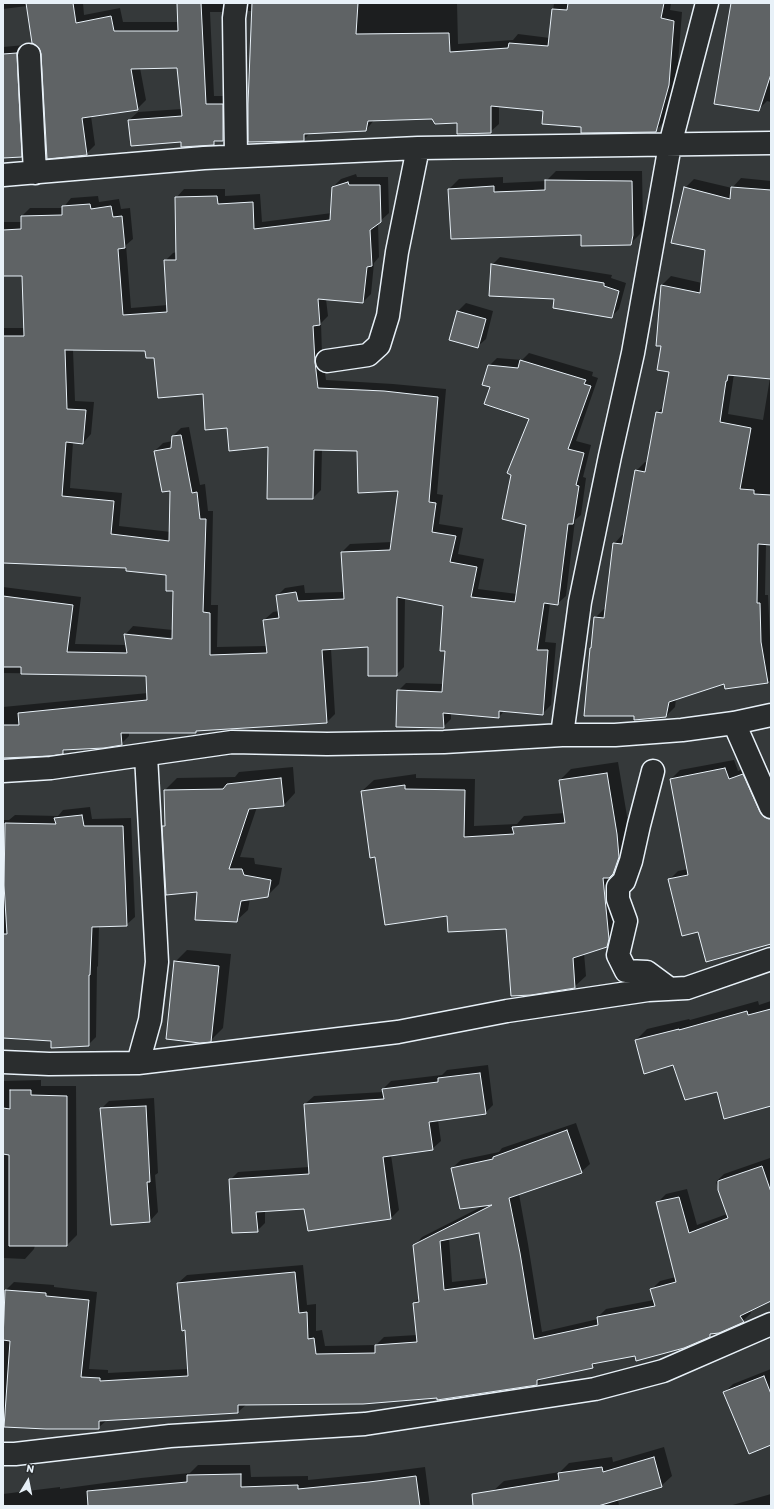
<!DOCTYPE html>
<html>
<head>
<meta charset="utf-8">
<style>
	body { margin:0 }
	#map { position:relative; width:774px; height:1509px; overflow:hidden; background:#35393a; font-family:Itim,sans-serif }
	canvas { display:block }
	.frame { position:absolute; inset:0; border:4px solid #e8f1f8; pointer-events:none }
	.north { position:absolute; left:8px; top:1461px; width:40px; height:40px; -webkit-text-stroke:3px #2a2d2e; paint-order:stroke; rotate:10deg; font-size:11px; font-weight:700; line-height:16px; text-align:center; color:#e8f1f8 }
	.north::after { content:''; display:block; margin:auto; width:14px; height:18px; background:#e8f1f8; clip-path:polygon(50% 0,100% 100%,50% 72%,0 100%) }
</style>
</head>
<body>
<div id="map">
<canvas width="774" height="1509"></canvas>
<div class="frame"></div>
<div class="north">N</div>
</div>
<script>
const ctx = document.querySelector('canvas').getContext('2d');
ctx.lineJoin = 'round';
function paint(path, color) {
  ctx.fillStyle = color;
  ctx.fill(path, 'evenodd');
}
function shape(rows) {
  const path = new Path2D();
  for (const r of rows) {
    path.moveTo(r[0], r[1]);
    for (let i = 2; i < r.length; i += 2) path.lineTo(r[i], r[i + 1]);
  }
  return path;
}
function trace(path, color, width, dash) {
  ctx.strokeStyle = color;
  ctx.lineWidth = width;
  ctx.lineCap = dash ? 'butt' : 'round';
  ctx.setLineDash(dash || []);
  ctx.stroke(path);
}
paint(shape([
	[3,3,83,3,84,15,120,8,123,22,178,22,178,3,230,3,222,12,210,12,214,96,231,96,231,132,223,140,217,140,213,144,182,141,129,120,138,112,182,109,178,67,140,68,146,100,137,109,91,116,95,145,86,154,42,54,27,6,3,9],
	[248,3,457,3,458,44,513,40,518,34,550,38,554,3,671,3,670,10,682,12,677,76,664,122,655,131,582,127,544,110,499,106,499,124,490,132,458,122,433,118,375,119,366,130,311,132,303,140,253,11,248,11],
	[733,3,771,3,771,102,767,101,758,110],
	[25,45,30,147,21,156,3,157,3,47],
	[556,171,642,171,643,225,640,234,630,244,582,234,449,189,459,179,503,177,503,183,546,181],
	[356,174,357,177,388,177,389,213,378,223,379,257,374,263,371,294,363,302,326,299,328,316,321,323,322,354,326,380,393,384,446,389,437,494,443,495,439,524,463,528,458,554,484,559,478,589,517,594,527,524,531,419,491,386,489,366,497,358,522,360,529,353,593,372,592,376,598,378,576,441,591,445,583,477,586,478,581,515,575,520,566,596,557,604,550,603,545,642,556,643,551,705,542,714,504,711,499,717,451,713,451,719,443,727,398,691,406,683,444,684,446,650,444,605,405,597,404,667,396,675,369,646,331,649,335,714,327,722,197,730,195,732,129,732,129,736,121,744,66,749,63,753,3,757,3,707,148,693,147,675,3,673,3,587,81,597,75,644,127,645,125,635,133,626,173,630,174,590,167,574,128,567,3,562,3,328,25,328,23,275,3,275,3,222,22,222,22,216,30,208,63,208,71,198,98,196,99,202,119,199,121,209,130,208,133,239,126,245,131,308,168,305,165,261,173,253,177,252,176,198,184,189,225,189,225,196,260,194,262,222,332,213,333,187,341,179],
	[73,350,146,350,155,356,204,393,228,427,269,446,268,498,313,498,321,490,322,449,358,450,399,490,392,542,350,544,342,552,344,592,305,593,304,585,285,588,277,596,279,611,273,612,264,620,267,646,217,647,218,605,211,605,213,511,208,511,205,484,200,485,189,427,181,428,173,436,173,441,163,443,155,451,171,489,171,532,119,526,122,493,70,488,73,442,83,443,91,434,94,402,75,401],
	[133,634,177,638,177,640,133,636],
	[741,178,771,181,771,544,766,544,765,595,768,595,770,638,771,638,771,681,726,688,725,683,676,699,675,707,666,716,635,715,592,647,595,618,604,609,606,609,614,544,622,535,625,535,636,471,645,462,647,462,657,413,664,406,670,371,662,346,657,345,662,285,671,276,702,283,706,249,685,188,694,179,732,188],
	[734,374,770,378,763,420,728,414],
	[500,257,612,275,611,278,626,283,619,309,611,317,555,298,492,265],
	[466,303,493,311,486,339,477,347,450,339,458,311],
	[734,760,738,771,751,766,771,807,771,943,699,931,669,880,678,871,688,869,671,779,680,770],
	[618,762,628,822,630,845,624,862,614,872,620,927,618,934,607,946,584,953,586,976,574,987,507,928,448,915,376,856,362,791,374,780,416,774,416,778,475,779,474,826,517,824,524,816,565,813,560,780,571,769],
	[571,953,573,953,575,979,573,979],
	[293,767,295,793,284,805,257,807,240,857,254,858,255,864,282,868,279,884,267,896,250,898,248,910,236,921,198,891,163,826,166,824,165,790,177,778,235,777,239,772],
	[90,807,92,819,131,818,135,917,126,925,99,926,98,966,97,967,96,1037,88,1045,3,1037,3,820,9,820,15,815,58,816,63,810],
	[187,950,231,954,223,1028,210,1041,175,962],
	[758,1001,759,1005,771,1001,771,1105,717,1091,636,1040,647,1029,689,1019,690,1020],
	[488,1065,493,1105,485,1113,438,1120,441,1141,432,1149,391,1155,399,1210,391,1218,305,1208,265,1211,265,1223,257,1231,230,1180,238,1172,309,1167,305,1104,314,1096,384,1092,383,1089,391,1081,442,1075,447,1070],
	[41,1080,41,1086,76,1086,77,1235,67,1245,35,1245,34,1249,25,1259,3,1258,3,1081],
	[154,1098,158,1173,155,1175,158,1212,150,1221,101,1109,109,1101],
	[576,1123,590,1164,581,1172,519,1194,528,1244,542,1332,598,1319,598,1317,606,1309,654,1300,652,1289,660,1281,676,1277,657,1203,666,1194,687,1189,697,1225,727,1214,716,1182,724,1174,770,1158,771,1300,750,1310,751,1313,743,1321,713,1332,710,1336,598,1361,592,1367,543,1378,537,1384,438,1397,247,1404,238,1412,107,1420,98,1428,46,1428,3,1426,3,1298,5,1298,6,1290,14,1282,54,1285,54,1287,97,1292,89,1369,108,1370,108,1373,188,1369,186,1329,178,1283,187,1275,303,1265,307,1305,316,1304,316,1331,322,1330,325,1346,376,1345,384,1337,417,1335,414,1303,419,1298,414,1246,422,1237,485,1205,452,1168,461,1160,499,1152,502,1148],
	[479,1232,486,1278,452,1282,449,1238],
	[771,1369,771,1444,725,1392,733,1384],
	[664,1447,672,1476,661,1486,618,1499,619,1506,496,1506,493,1491,504,1481,560,1472,569,1463,612,1457,613,1462],
	[198,1465,250,1465,251,1477,308,1476,308,1480,379,1473,425,1467,430,1506,3,1506,3,1494,60,1487,60,1489,141,1478,190,1473],
	[771,1494,771,1506,729,1506]
]), '#0007');
const building = shape([
	[26,3,73,3,76,23,111,16,114,31,178,31,177,3,201,3,206,104,223,104,223,141,214,141,214,145,181,147,181,142,131,146,128,120,182,116,177,68,131,69,138,110,82,118,87,155,47,159,41,54,39,48,32,43,26,3],
	[252,3,358,3,356,34,449,33,450,52,508,48,509,43,548,46,552,9,567,10,568,3,664,3,661,18,674,21,669,85,656,132,581,133,581,127,542,124,543,111,491,106,491,133,457,134,457,123,435,124,432,119,368,121,366,131,304,134,304,141,248,142,248,104,252,3],
	[731,3,771,3,771,74,759,111,714,104,731,3],
	[17,53,22,157,3,158,3,54,17,53],
	[545,180,632,181,633,235,631,245,581,246,581,235,451,239,448,189,494,186,494,192,545,190,545,180],
	[348,182,349,185,380,185,381,222,370,230,372,266,367,267,363,303,318,299,320,325,313,326,315,362,318,388,384,391,438,397,429,502,436,503,432,532,456,536,450,562,477,567,471,597,515,602,526,525,502,519,511,475,507,473,529,419,484,404,490,387,482,385,488,365,518,368,520,360,586,380,584,384,591,386,568,449,584,453,576,485,579,486,573,524,568,524,558,605,544,603,537,650,548,650,543,715,499,711,499,718,443,713,444,728,396,727,397,690,442,692,445,651,440,651,443,606,397,597,397,676,368,676,368,647,322,650,327,723,196,731,196,733,121,733,122,745,104,748,63,750,63,754,50,756,3,758,3,725,19,725,18,713,147,700,146,676,21,674,21,667,3,667,3,596,73,605,67,652,127,653,124,634,172,639,173,591,166,591,166,575,126,571,126,568,3,563,3,336,24,336,22,276,3,276,3,230,21,229,21,216,62,215,62,206,90,204,91,209,111,206,113,217,122,216,125,248,118,249,123,315,167,312,164,260,176,260,175,197,217,196,218,204,253,202,254,229,330,220,332,187,348,182],
	[65,350,145,351,146,358,154,358,158,398,203,394,205,430,227,428,229,451,268,447,267,499,313,499,314,450,357,451,358,493,398,491,390,550,341,552,344,599,298,601,296,592,276,595,279,618,263,620,267,653,210,655,210,613,203,612,206,519,200,519,197,492,192,493,181,435,172,436,171,448,154,451,162,492,170,491,169,541,111,534,114,501,62,496,66,442,83,444,86,410,67,409,65,350],
	[684,187,730,199,731,187,771,190,771,379,728,375,727,381,726,381,720,422,751,428,740,489,754,490,754,494,771,495,771,545,758,544,757,603,760,603,761,642,768,683,725,689,724,684,669,702,666,717,634,720,634,716,584,716,590,648,591,648,594,617,604,618,613,543,622,544,635,470,645,472,656,412,662,413,669,372,657,370,661,346,656,346,661,285,700,293,705,250,671,243,684,187],
	[491,264,604,283,604,286,619,291,612,318,553,308,554,299,489,296,491,264],
	[457,311,486,319,478,348,449,340,457,311],
	[725,768,729,779,743,774,760,812,764,817,771,819,771,944,706,962,698,932,682,936,668,879,688,875,670,779,725,768],
	[607,773,617,834,619,857,613,874,609,878,603,878,609,939,607,947,573,958,575,988,531,995,511,996,506,929,448,932,447,916,385,925,375,857,370,858,361,791,405,785,405,789,465,790,464,837,514,834,512,827,565,823,559,780,607,773],
	[281,778,284,806,249,809,229,869,242,869,244,875,271,880,268,897,241,901,237,922,195,920,197,892,166,895,162,826,165,826,164,790,223,789,227,784,281,778],
	[82,815,84,826,123,826,127,926,92,927,90,975,89,975,89,1046,51,1048,51,1041,3,1038,3,934,7,934,4,885,5,823,56,824,54,818,82,815],
	[174,961,219,966,211,1042,200,1043,166,1039,174,961],
	[771,1009,771,1106,724,1119,717,1092,685,1100,673,1065,644,1074,635,1040,679,1029,679,1030,747,1011,748,1015,771,1009],
	[480,1073,486,1114,429,1122,433,1150,383,1157,391,1219,308,1231,304,1209,256,1212,258,1232,232,1233,229,1179,309,1174,304,1104,384,1099,382,1089,438,1082,438,1078,480,1073],
	[10,1090,31,1090,31,1095,67,1096,67,1246,9,1246,9,1155,3,1154,3,1108,10,1109,10,1090],
	[146,1106,150,1182,147,1182,150,1222,111,1225,100,1108,146,1106],
	[567,1130,582,1173,509,1198,520,1253,534,1339,598,1325,597,1317,655,1306,650,1289,676,1282,656,1202,679,1197,689,1233,728,1218,718,1190,718,1181,762,1166,771,1192,771,1301,740,1316,744,1322,719,1333,710,1334,710,1337,684,1348,636,1361,635,1356,592,1364,593,1368,537,1380,537,1385,437,1400,437,1398,363,1404,238,1405,238,1413,99,1421,99,1429,46,1429,4,1427,10,1341,3,1340,5,1290,46,1293,46,1296,89,1300,81,1377,100,1378,100,1381,188,1376,185,1330,182,1331,177,1283,295,1272,299,1313,307,1312,308,1339,314,1338,316,1354,375,1353,375,1345,417,1342,413,1303,419,1302,413,1245,492,1205,460,1209,451,1168,493,1159,493,1157,567,1130],
	[479,1233,487,1284,444,1290,440,1241,479,1233],
	[764,1376,771,1394,771,1445,749,1454,723,1392,764,1376],
	[654,1457,662,1487,598,1506,473,1506,472,1494,559,1480,558,1473,602,1467,603,1472,654,1457],
	[241,1474,241,1487,298,1485,298,1489,369,1482,416,1476,420,1506,88,1506,87,1491,187,1482,187,1475,241,1474]
]);
paint(building, '#5f6365');
trace(building, '#e8f1f8', 1);
const minor = shape([
	[236,3,234,18,236,156],
	[29,55,35,173],
	[3,175,204,158,418,148,771,143],
	[327,361,368,355,379,345,388,316,397,252,418,148],
	[734,723,771,807],
	[562,735,580,602,610,456,633,353,670,145,707,3],
	[3,771,51,768,232,742,327,744,444,742,562,735,615,735,682,730,734,723,771,715],
	[653,771,639,825,631,861,624,881,618,887,618,899,626,921,618,955,626,971,647,972,670,989],
	[3,1062,49,1064,138,1063,398,1032,507,1011,648,990,687,988,771,959],
	[138,1063,150,1020,157,962,146,755],
	[3,1454,15,1454,170,1436,365,1424,595,1389,663,1371,771,1324]
]);
trace(minor, '#e8f1f8', 25);
trace(minor, '#2a2d2e', 22);
</script>
</body>
</html>
